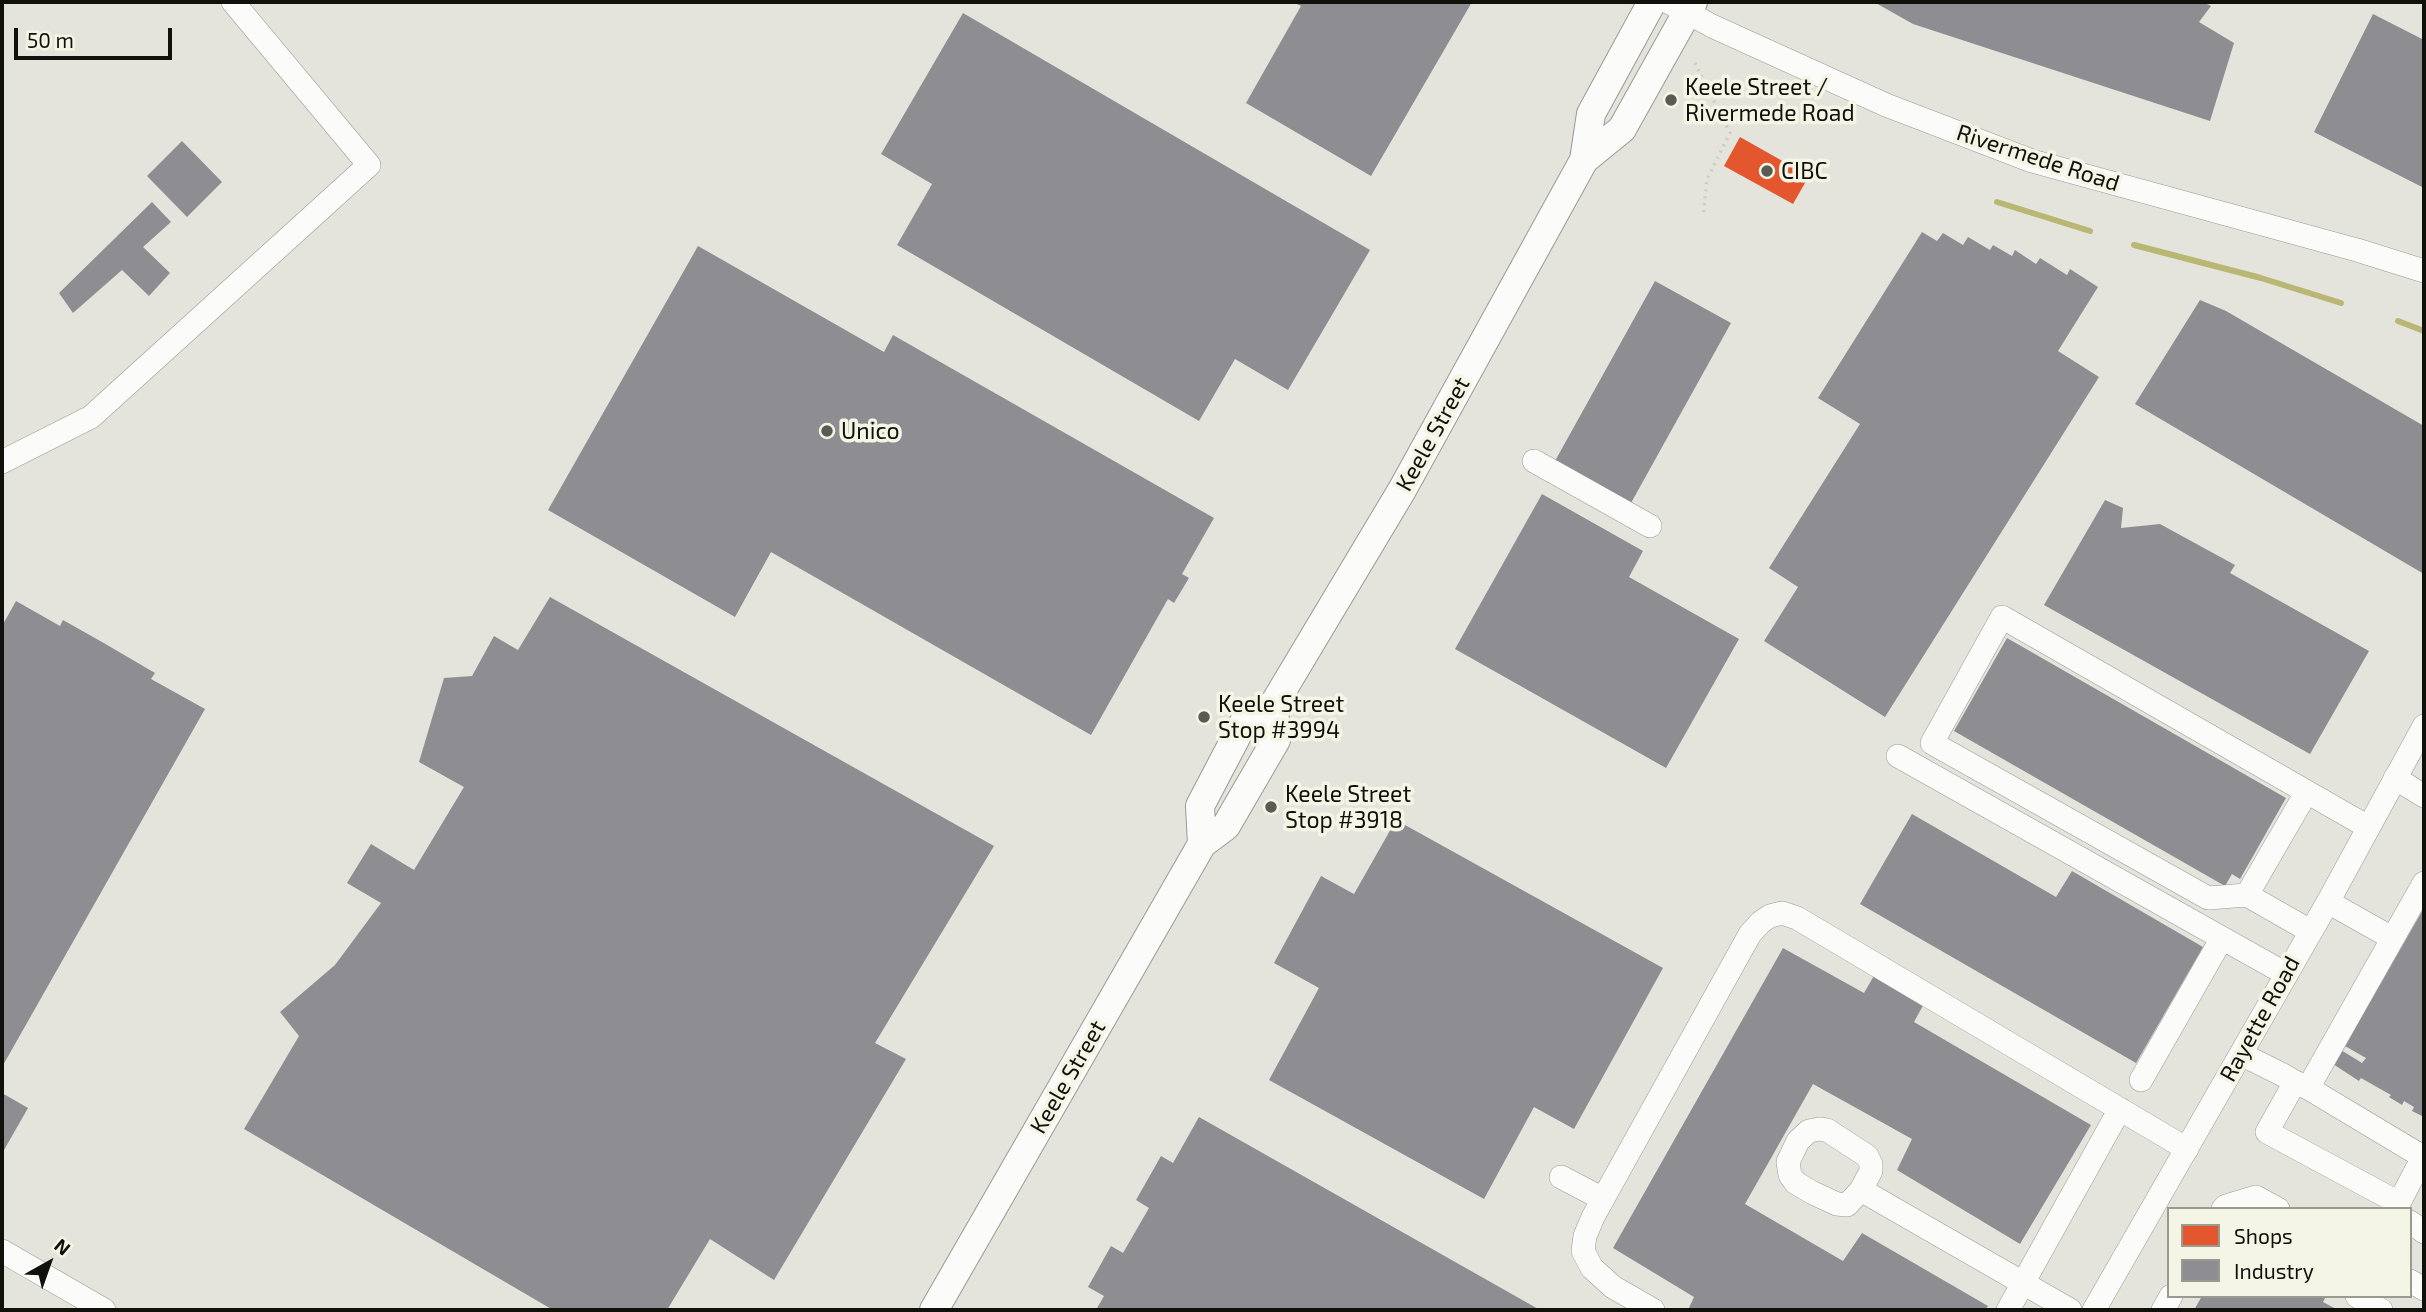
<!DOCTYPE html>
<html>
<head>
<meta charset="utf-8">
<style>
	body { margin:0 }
	#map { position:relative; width:2426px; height:1312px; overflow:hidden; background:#e4e4dc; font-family:"Exo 2",sans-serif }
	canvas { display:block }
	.frame { position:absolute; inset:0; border:4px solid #11110c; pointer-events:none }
	.legend { position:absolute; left:2167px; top:1207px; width:245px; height:91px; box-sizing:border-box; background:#f5f5e6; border:2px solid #9a9a8f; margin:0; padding:9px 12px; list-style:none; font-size:21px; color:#11110c }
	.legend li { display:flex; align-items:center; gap:14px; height:35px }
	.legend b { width:35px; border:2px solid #9a9a8f }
	.north { position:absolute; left:14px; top:1228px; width:70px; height:70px; -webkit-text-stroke:5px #f5f5e6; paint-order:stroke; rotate:40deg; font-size:19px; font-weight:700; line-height:28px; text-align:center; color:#11110c }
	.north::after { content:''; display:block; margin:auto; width:24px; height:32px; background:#11110c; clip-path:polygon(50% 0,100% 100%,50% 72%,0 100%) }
	.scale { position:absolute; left:14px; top:28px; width:158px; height:32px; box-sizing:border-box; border:4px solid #11110c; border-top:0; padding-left:9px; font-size:21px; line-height:24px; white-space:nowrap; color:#11110c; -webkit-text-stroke:5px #f5f5e6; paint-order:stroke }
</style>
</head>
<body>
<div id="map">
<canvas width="2426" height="1312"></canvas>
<div class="frame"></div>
<ul class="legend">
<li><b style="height:19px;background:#e4572e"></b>Shops</li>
<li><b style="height:19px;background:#8d8d92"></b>Industry</li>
</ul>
<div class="north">N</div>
<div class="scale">50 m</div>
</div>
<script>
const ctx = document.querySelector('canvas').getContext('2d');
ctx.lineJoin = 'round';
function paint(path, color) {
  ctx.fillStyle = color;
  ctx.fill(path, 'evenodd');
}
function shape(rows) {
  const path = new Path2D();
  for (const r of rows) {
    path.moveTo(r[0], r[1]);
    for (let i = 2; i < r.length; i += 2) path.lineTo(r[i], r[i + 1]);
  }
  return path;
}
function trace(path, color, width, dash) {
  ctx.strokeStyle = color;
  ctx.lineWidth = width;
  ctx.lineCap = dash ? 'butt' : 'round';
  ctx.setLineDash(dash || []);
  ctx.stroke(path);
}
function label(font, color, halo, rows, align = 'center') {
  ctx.font = font + ' "Exo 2",sans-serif';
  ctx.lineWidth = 7;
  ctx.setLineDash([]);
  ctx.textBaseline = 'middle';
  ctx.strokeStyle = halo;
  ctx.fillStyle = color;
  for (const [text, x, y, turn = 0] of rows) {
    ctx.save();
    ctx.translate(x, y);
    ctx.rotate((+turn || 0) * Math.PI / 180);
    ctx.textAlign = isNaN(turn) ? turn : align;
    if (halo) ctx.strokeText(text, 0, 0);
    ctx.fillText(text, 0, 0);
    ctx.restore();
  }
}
paint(shape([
	[1740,137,1809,176,1793,204,1724,166]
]), '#e4572e');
paint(shape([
	[1293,2,1472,2,1371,176,1246,103,1301,6],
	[1874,2,2203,2,2211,6,2199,22,2234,43,2210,121,1913,24],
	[963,13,1370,250,1288,390,1235,359,1199,421,897,245,932,184,881,154],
	[2373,14,2424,40,2424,188,2314,132],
	[182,141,222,182,187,217,147,176],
	[152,202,171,222,143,247,170,273,149,296,122,270,73,313,59,293],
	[1922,232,1937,241,1943,233,1963,245,1968,237,1990,250,1993,245,2012,256,2015,250,2036,264,2040,258,2067,275,2070,269,2098,287,2058,351,2099,377,1885,717,1764,641,1798,587,1769,568,1860,424,1818,398],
	[698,246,884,352,893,335,1214,518,1182,574,1189,578,1174,603,1168,599,1091,735,771,552,735,617,548,510],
	[1655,281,1731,323,1631,503,1555,461],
	[2200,300,2226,311,2424,426,2424,574,2135,404],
	[1542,494,1643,551,1629,577,1739,639,1666,768,1455,649],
	[2105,500,2123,508,2121,528,2160,524,2235,565,2230,573,2369,651,2310,754,2044,605],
	[550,597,994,846,875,1043,906,1059,774,1280,710,1239,667,1310,553,1310,244,1129,299,1036,280,1012,335,965,381,903,347,883,371,844,414,870,464,787,419,762,444,678,472,676,494,636,518,650],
	[16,601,60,626,63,620,102,642,155,673,151,679,205,709,2,1067,2,626],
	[2007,638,2286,798,2240,879,2232,874,2225,886,1954,731],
	[1912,814,2056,897,2072,871,2203,947,2136,1063,1860,904],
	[1396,820,1663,968,1574,1129,1534,1107,1484,1199,1269,1080,1319,988,1274,963,1321,876,1354,894],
	[2424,908,2424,1117,2412,1111,2414,1107,2404,1101,2402,1105,2389,1097,2391,1095,2361,1078,2359,1081,2333,1064,2341,1050,2362,1063,2366,1058,2345,1046],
	[1783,948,1864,993,1875,974,1926,1000,1914,1022,2091,1125,2020,1244,1897,1170,1912,1139,1813,1084,1745,1204,1843,1261,1862,1233,1988,1306,1985,1310,1688,1310,1694,1297,1613,1248],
	[2,1093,28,1108,4,1150,2,1149],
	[1199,1117,1540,1310,1096,1310,1104,1296,1088,1287,1111,1246,1123,1253,1149,1208,1136,1200,1161,1156,1173,1163],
	[2202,1296,2326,1296,2323,1302,2338,1310,2194,1310]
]), '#8d8d92');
trace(shape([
	[1997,202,2090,231],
	[2134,245,2261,278,2341,303],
	[2398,321,2424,331]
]), '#bab774', 6);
const minor = shape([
	[1668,2,1712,26,1886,105,2032,161,2357,250,2424,271],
	[1534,461,1650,526],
	[2,462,91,417,369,165,233,2],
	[1898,756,2286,974],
	[2395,778,2424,796],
	[2306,793,2247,895,2208,898,1932,743,2002,617,2368,827],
	[2247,895,2310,931],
	[2328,902,2392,938],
	[2241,1054,2285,1076,2295,1082,2308,1088,2423,1157,2399,1203,2267,1132,2295,1082],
	[2141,1080,2222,938],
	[2308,1088,2424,883],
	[1819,1129,1827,1130,1867,1156,1871,1164,1871,1171,1861,1190,1847,1205,1837,1204,1813,1193,1796,1183,1790,1175,1788,1162,1798,1141,1809,1131,1819,1129],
	[1561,1177,1603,1199],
	[1861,1190,2070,1310],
	[2223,1209,2226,1206,2256,1197,2278,1209],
	[2410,1222,2424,1232],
	[2,1251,104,1310],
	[2410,1281,2424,1289],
	[2357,1296,2381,1310],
	[1653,1310,1613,1287,1592,1268,1583,1251,1585,1236,1593,1217,1750,934,1761,922,1770,916,1782,913,1797,918,2187,1149],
	[2008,1310,2120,1109],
	[2094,1310,2328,902,2424,726],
	[2163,1310,2171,1296]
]);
const major = shape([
	[1584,160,1622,129,1693,2],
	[1202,844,1200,806,1244,722,1274,704,1402,490,1584,160,1591,114,1652,2],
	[934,1310,1202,844,1226,826,1276,740,1274,704]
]);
trace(minor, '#9a9a94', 24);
trace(major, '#9a9a94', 30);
trace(shape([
	[1695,63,1730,133,1707,179,1703,217]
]), '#ccccca', 3.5, [2, 5]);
trace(minor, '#fbfbfa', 23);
trace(major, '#fbfbfa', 28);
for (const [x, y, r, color] of [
	[1671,100,7,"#5b5b55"],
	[1767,171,7,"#5b5b55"],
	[827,431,7,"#5b5b55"],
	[1204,717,7,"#5b5b55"],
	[1271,807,7,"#5b5b55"]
]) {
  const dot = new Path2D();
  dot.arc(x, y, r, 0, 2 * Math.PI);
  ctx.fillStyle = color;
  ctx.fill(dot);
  trace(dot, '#f5f5e6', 2.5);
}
label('23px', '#11110c', '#f5f5e6', [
	["Keele Street /",1685,87],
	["Rivermede Road",1685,113],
	["CIBC",1781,171],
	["Unico",841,431],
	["Keele Street",1218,704],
	["Stop #3994",1218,730],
	["Keele Street",1285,794],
	["Stop #3918",1285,820]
], 'left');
label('23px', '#11110c', '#f5f5e6', [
	["Rivermede Road",2038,158,18],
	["Keele Street",1433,434,-61],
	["Rayette Road",2260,1019,-61],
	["Keele Street",1068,1077,-60]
]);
</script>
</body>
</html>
